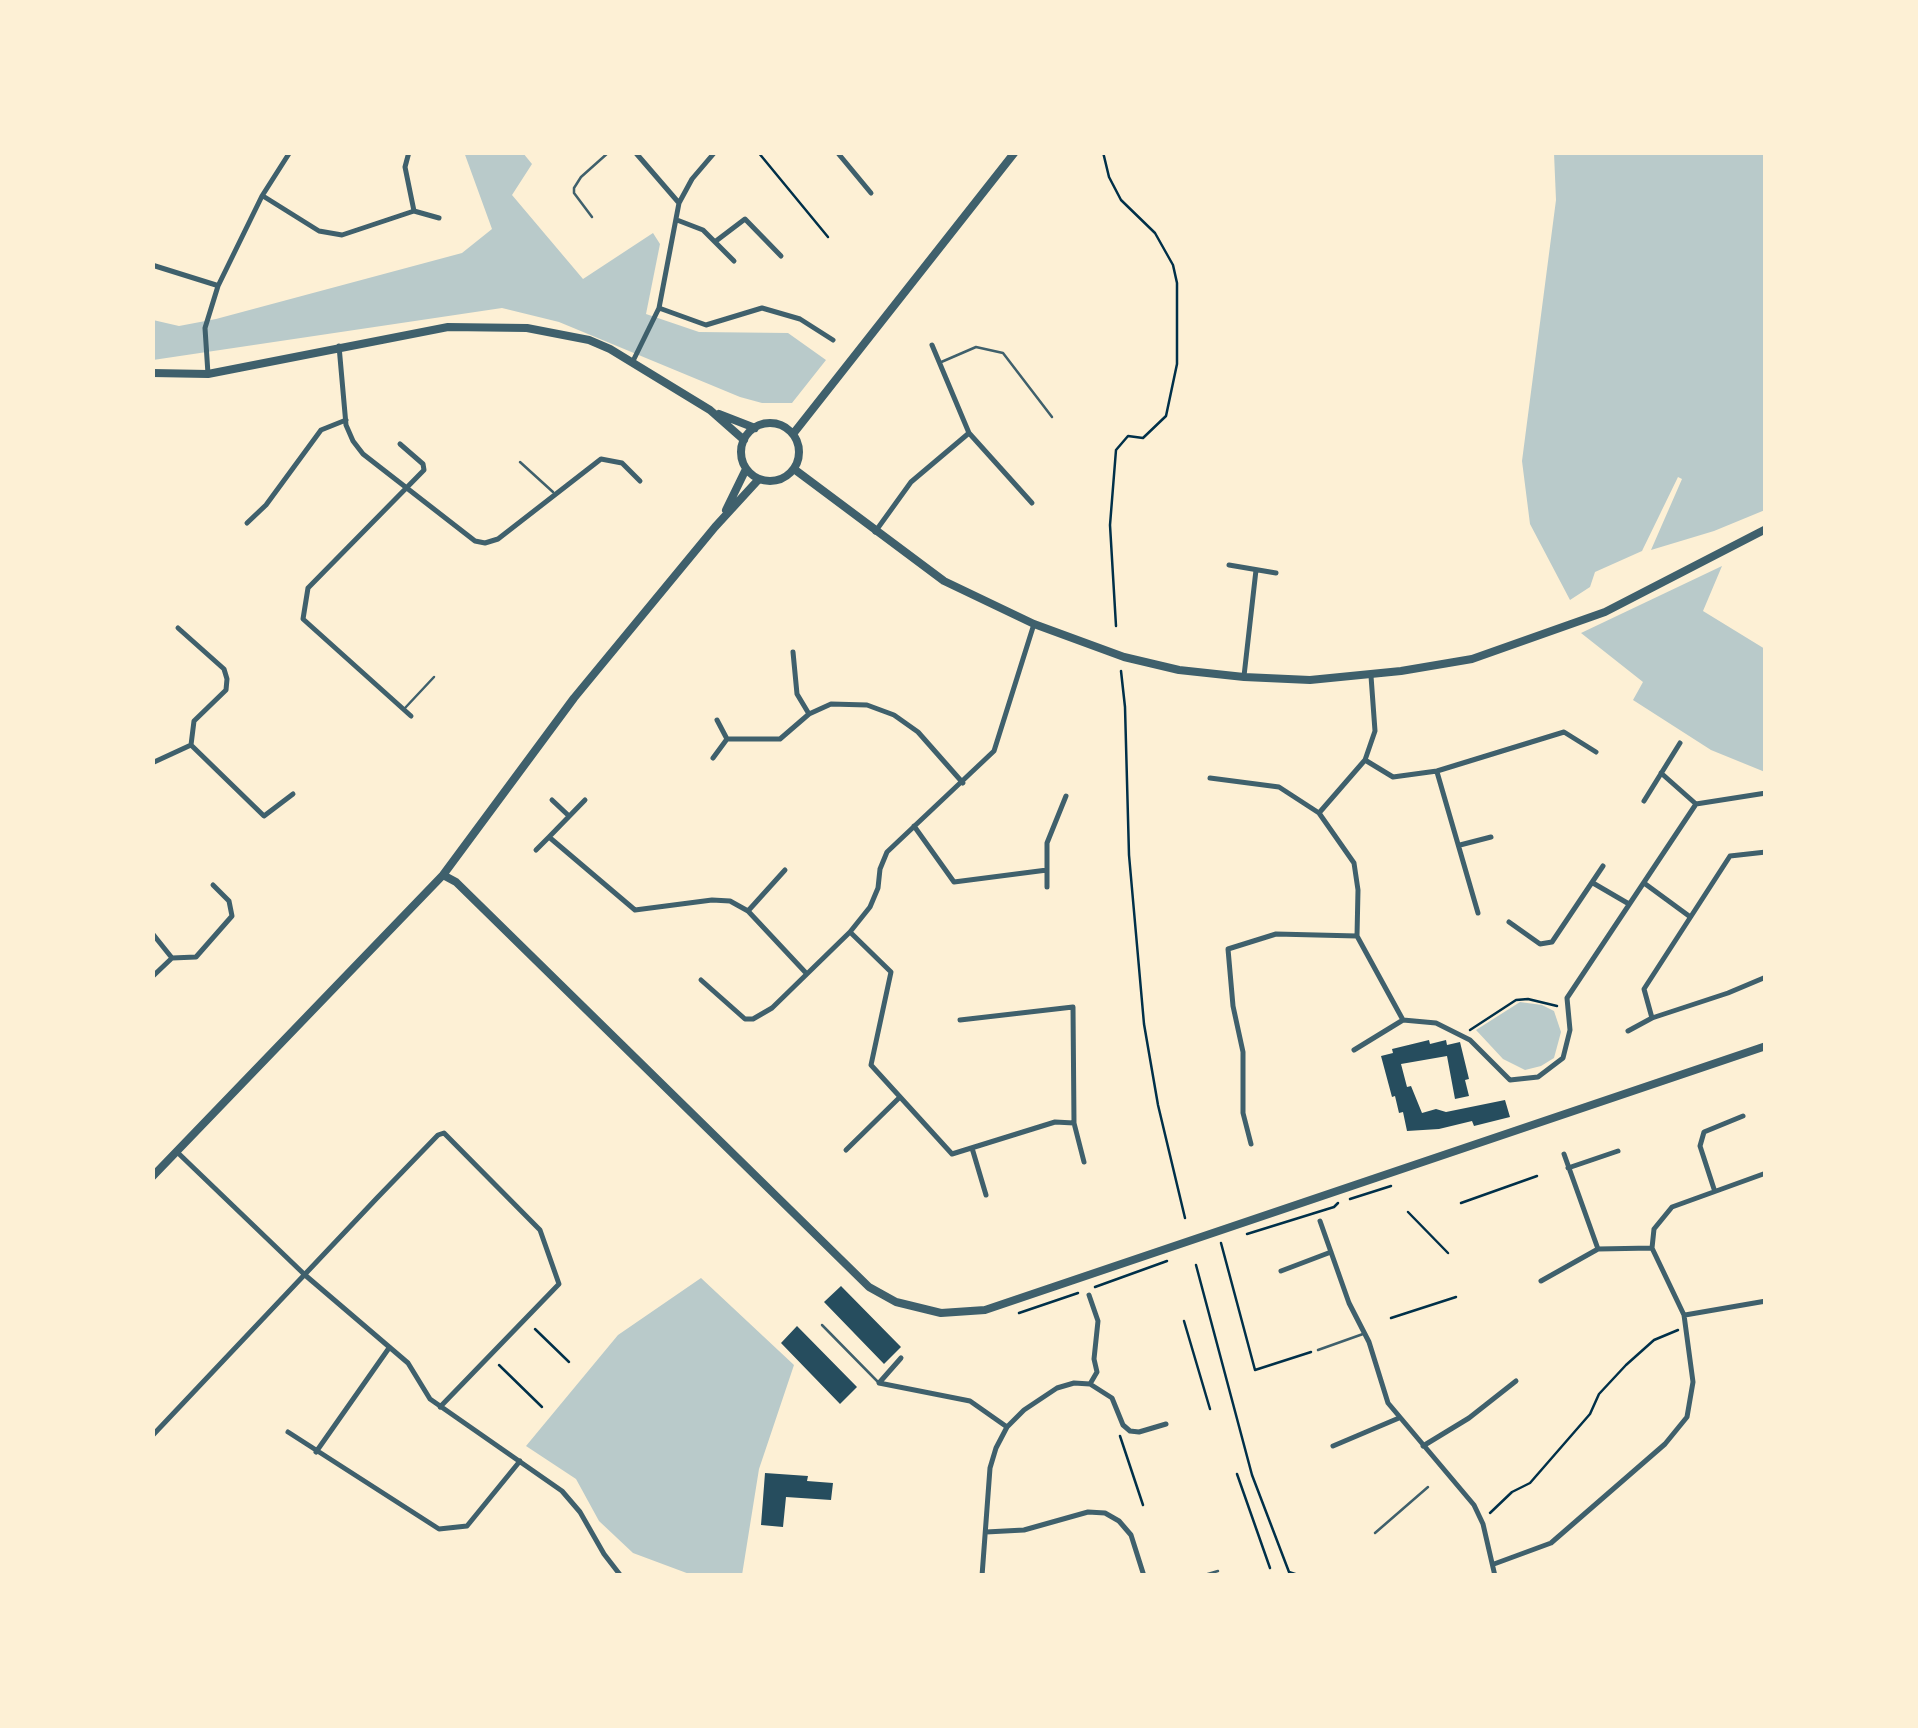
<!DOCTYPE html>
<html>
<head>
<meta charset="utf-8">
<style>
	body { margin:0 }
	#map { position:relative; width:1918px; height:1728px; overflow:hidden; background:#fdf0d5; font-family:"Nunito Sans",sans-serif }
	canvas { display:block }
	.frame { position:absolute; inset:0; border:155px solid #fdf0d5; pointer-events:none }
</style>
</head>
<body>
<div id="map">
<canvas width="1918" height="1728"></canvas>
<div class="frame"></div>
</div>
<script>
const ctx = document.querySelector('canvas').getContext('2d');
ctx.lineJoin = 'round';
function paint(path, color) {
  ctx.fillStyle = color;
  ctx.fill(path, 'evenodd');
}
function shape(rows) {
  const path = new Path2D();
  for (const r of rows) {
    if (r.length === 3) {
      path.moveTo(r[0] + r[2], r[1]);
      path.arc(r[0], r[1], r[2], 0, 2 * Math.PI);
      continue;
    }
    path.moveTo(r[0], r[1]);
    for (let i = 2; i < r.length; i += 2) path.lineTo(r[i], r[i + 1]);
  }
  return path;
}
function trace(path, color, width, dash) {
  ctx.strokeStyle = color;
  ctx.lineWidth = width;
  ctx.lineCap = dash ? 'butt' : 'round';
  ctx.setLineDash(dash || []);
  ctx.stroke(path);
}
paint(shape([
	[464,152,523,153,532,164,512,195,583,279,653,233,660,244,646,314,699,332,788,333,826,360,792,403,762,403,740,397,559,322,502,308,153,360,153,320,179,326,216,319,462,253,492,229],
	[1554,153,1766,153,1765,510,1714,531,1651,550,1682,479,1678,477,1642,551,1595,572,1590,587,1570,600,1530,524,1522,461,1556,200],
	[1722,566,1703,611,1765,649,1765,772,1711,750,1633,700,1643,682,1581,633],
	[1520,1002,1542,1005,1554,1011,1561,1032,1554,1058,1541,1066,1525,1070,1503,1059,1476,1030],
	[701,1278,794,1365,759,1469,742,1575,692,1575,633,1553,599,1521,576,1479,526,1446,618,1335]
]), '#b9caca');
paint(shape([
	[1429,1040,1430,1044,1446,1040,1447,1045,1460,1042,1469,1079,1465,1080,1469,1096,1455,1099,1447,1056,1401,1064,1407,1087,1411,1086,1422,1113,1436,1109,1446,1112,1505,1100,1510,1117,1474,1126,1472,1121,1439,1129,1407,1131,1403,1112,1399,1113,1395,1096,1392,1097,1381,1056,1393,1053,1392,1049],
	[841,1286,901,1347,884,1364,824,1302],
	[797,1326,857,1387,840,1404,781,1343],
	[765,1473,808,1476,807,1481,833,1483,831,1500,786,1497,783,1527,761,1525]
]), '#264d5e');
trace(shape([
	[758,152,828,237],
	[1103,152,1109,177,1121,200,1155,233,1173,265,1177,283,1177,364,1166,416,1143,438,1128,436,1116,450,1110,525,1116,626],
	[1121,671,1125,707,1129,855,1144,1024,1158,1105,1185,1218],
	[1470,1030,1516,1000,1528,999,1557,1006],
	[1350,1199,1391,1186],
	[1461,1203,1537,1176],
	[1408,1212,1448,1253],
	[1247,1234,1334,1207,1338,1203],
	[1221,1243,1255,1370,1311,1352],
	[1196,1265,1252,1475,1289,1572,1301,1576],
	[1095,1287,1167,1261],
	[1019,1313,1078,1293],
	[1391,1318,1456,1297],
	[1184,1321,1210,1409],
	[535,1329,569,1362],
	[499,1365,542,1407],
	[1120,1436,1143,1505],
	[1237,1474,1270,1568],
	[1490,1513,1512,1492,1530,1483,1590,1414,1599,1394,1626,1365,1654,1340,1678,1330]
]), '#003049', 2.5);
trace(shape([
	[592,217,574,193,574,188,581,177,609,152],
	[939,363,976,347,1003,353,1052,417],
	[520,462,553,492],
	[405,708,434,677],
	[822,1325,878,1382],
	[1318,1350,1363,1334],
	[1375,1533,1428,1487],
	[1201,1576,1218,1571]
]), '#3f606c', 2.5);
trace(shape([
	[409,152,405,167,414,211],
	[635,152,679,203],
	[837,152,871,193],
	[263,196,319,231,342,235,414,211,439,218],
	[677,220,703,230,734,261],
	[716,241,745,219,781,256],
	[152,265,216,285],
	[659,308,706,325,762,308,800,319,833,340],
	[932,345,969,433],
	[339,346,346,425,353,441,363,454,475,541,485,543,498,539,601,459,622,463,640,481],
	[633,361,659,308,679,203,692,179,715,152],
	[208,374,205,328,218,286,262,196,290,152],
	[400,444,423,464,424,470,308,588,303,619,411,716],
	[247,523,266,505,321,430,346,420],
	[875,532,911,482,969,433,1032,503],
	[1229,565,1276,573],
	[178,628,224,669,227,679,226,690,194,721,191,745],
	[793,652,797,694,809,714],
	[1244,676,1256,570],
	[717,720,727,739,780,739,809,714,831,704,867,705,894,715,918,732,963,783],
	[713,758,727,739],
	[1365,760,1393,777,1437,771,1564,732,1596,752],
	[152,763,191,745,264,816,293,794],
	[1437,772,1478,913],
	[1661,773,1696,804],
	[1210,778,1279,787,1319,813,1354,863,1358,890,1357,936,1403,1020],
	[552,800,569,816],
	[585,800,549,837,635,910,712,900,730,901,748,911,806,973],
	[1644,801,1680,743],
	[1319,813,1365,760,1375,731,1371,676],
	[914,826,954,882,1047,870],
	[1460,845,1491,837],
	[536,850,549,837],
	[1593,883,1629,904],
	[1644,883,1689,916],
	[1047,887,1047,843,1066,796],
	[748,911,785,870],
	[1509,922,1540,944,1552,942,1603,866],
	[850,932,891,972,871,1065,952,1154,1055,1122,1074,1123],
	[152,933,172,958],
	[172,958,196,957,232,916,229,901,213,885],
	[152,977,172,958],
	[701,980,745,1019,753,1019,772,1008,850,932,870,907,878,888,880,869,887,852,994,751,1034,624],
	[1652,1018,1644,989,1730,856,1766,852],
	[960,1020,1073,1007,1074,1123,1084,1162],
	[1628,1031,1652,1018,1728,993,1766,977],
	[1354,1050,1403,1020,1436,1023,1470,1040,1510,1080,1538,1077,1563,1058,1570,1030,1567,998,1696,804,1766,793],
	[1251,1144,1243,1113,1243,1052,1233,1006,1228,949,1276,934,1357,936],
	[972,1148,986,1195],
	[846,1150,900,1097],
	[176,1151,305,1275,408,1363,430,1399,562,1491,580,1512,604,1554,621,1576],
	[1564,1154,1598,1249,1652,1248],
	[1568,1168,1618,1151],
	[1714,1189,1700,1146,1704,1132,1743,1116],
	[1320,1221,1349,1303,1369,1342,1388,1403,1474,1505,1483,1524,1495,1576],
	[1281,1271,1331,1252],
	[1541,1281,1598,1249],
	[1089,1295,1098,1321,1094,1359,1097,1372,1090,1384],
	[1685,1315,1766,1301],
	[901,1358,879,1383,970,1401,1007,1427],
	[288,1432,439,1529,467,1526,520,1461],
	[152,1436,377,1198,438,1135,444,1133,540,1230,559,1284,440,1407],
	[1333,1446,1399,1418],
	[1423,1446,1469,1418,1516,1381],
	[316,1452,389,1348],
	[986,1532,1024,1530,1088,1512,1105,1513,1119,1521,1131,1535,1144,1576],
	[1494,1564,1551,1543,1665,1444,1687,1417,1693,1382,1684,1315,1652,1248,1654,1229,1672,1207,1766,1173],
	[982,1576,990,1468,996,1448,1007,1427,1024,1410,1057,1388,1074,1383,1090,1384,1112,1398,1123,1425,1130,1431,1139,1432,1166,1424]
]), '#3f606c', 5);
trace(shape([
	[152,373,208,374,448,327,527,328,589,340,610,349,710,410,744,440],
	[719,414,755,428],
	[770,452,29],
	[793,434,1015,152],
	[794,469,944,581,1034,624,1124,657,1179,670,1244,677,1310,680,1401,671,1472,659,1605,612,1766,529],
	[726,510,746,469],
	[443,875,456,882,869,1287,896,1302,941,1313,985,1310,1766,1046],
	[152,1177,443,875,574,698,715,527,759,479]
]), '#3f606c', 8);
</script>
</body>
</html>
